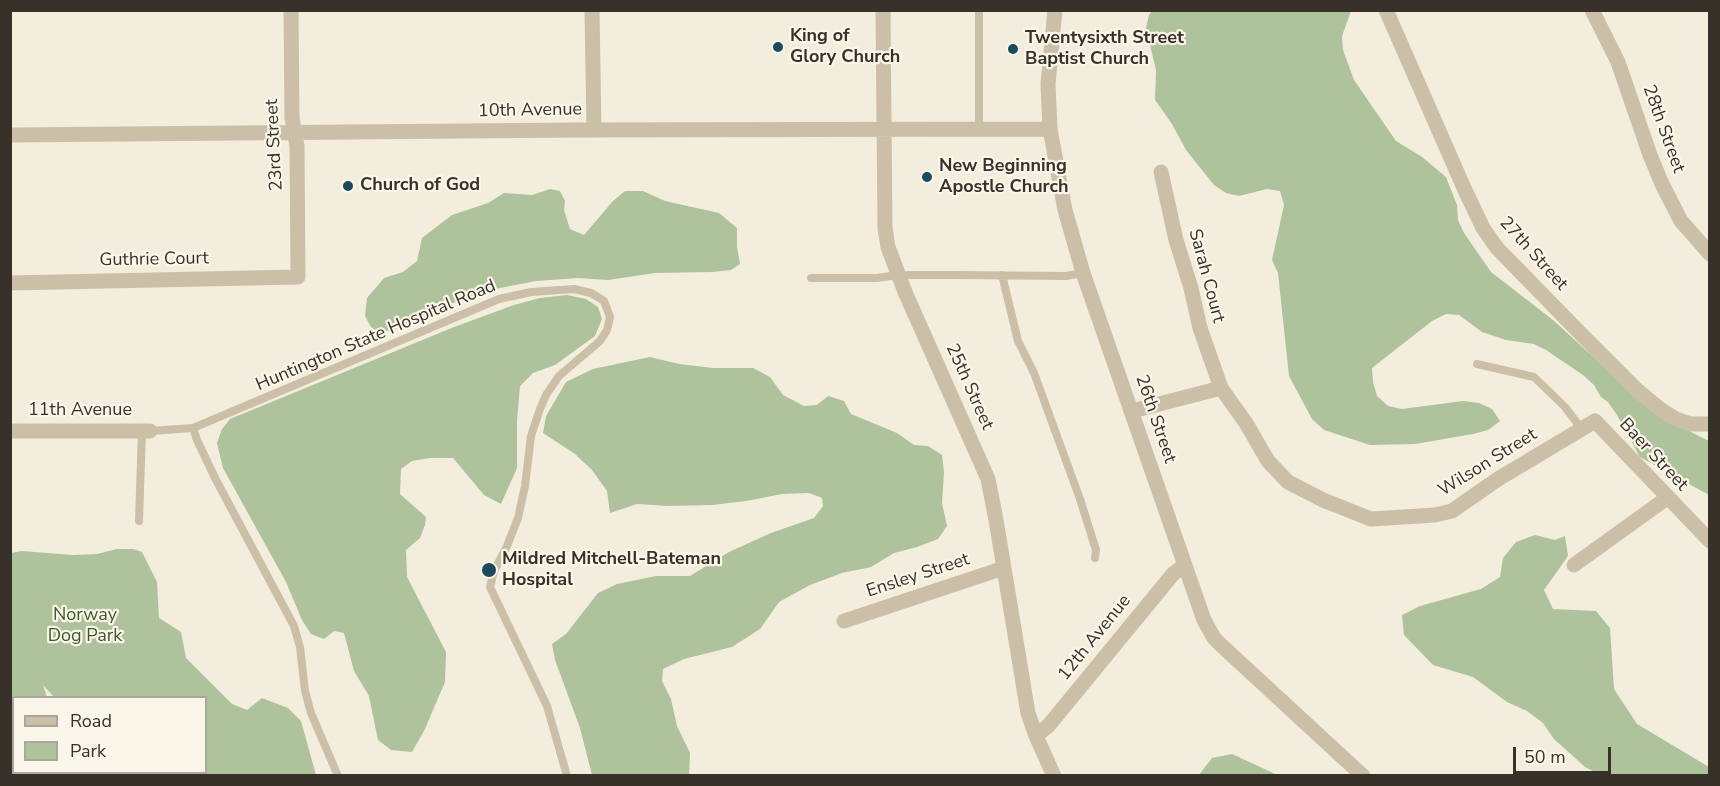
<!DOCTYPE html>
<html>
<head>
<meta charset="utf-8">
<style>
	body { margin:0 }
	#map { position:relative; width:1720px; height:786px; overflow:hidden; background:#f3eddd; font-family:"Nunito Sans",sans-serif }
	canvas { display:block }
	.frame { position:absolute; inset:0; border:12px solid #383129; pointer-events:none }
	.legend { position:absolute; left:12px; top:696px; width:195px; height:78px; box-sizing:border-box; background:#faf6e9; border:2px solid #aca79c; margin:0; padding:8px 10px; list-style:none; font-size:18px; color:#383129 }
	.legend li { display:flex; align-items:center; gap:12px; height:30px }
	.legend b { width:30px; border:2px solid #aca79c }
	.scale { position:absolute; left:1513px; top:747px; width:98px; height:27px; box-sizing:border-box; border:3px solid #383129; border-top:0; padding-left:8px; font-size:18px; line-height:21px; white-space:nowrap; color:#383129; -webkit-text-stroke:4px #faf6e9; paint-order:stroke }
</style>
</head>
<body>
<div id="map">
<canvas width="1720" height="786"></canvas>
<div class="frame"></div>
<ul class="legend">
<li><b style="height:8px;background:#cbbfa8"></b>Road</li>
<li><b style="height:16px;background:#aec29c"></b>Park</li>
</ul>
<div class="scale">50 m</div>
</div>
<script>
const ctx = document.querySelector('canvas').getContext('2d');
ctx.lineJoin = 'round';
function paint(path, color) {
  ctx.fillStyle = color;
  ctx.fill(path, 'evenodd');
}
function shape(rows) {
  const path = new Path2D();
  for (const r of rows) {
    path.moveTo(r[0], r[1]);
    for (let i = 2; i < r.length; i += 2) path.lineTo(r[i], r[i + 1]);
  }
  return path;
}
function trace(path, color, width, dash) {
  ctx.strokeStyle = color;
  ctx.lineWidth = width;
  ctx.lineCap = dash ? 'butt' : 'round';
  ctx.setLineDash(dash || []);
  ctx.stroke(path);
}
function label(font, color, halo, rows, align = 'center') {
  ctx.font = font + ' "Nunito Sans",sans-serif';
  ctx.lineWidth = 4.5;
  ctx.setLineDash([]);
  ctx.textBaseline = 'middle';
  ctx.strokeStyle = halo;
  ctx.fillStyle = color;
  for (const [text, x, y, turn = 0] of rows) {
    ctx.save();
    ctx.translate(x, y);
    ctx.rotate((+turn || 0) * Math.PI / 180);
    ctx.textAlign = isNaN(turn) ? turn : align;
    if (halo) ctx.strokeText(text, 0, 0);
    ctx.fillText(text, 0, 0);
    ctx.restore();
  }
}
paint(shape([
	[1152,11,1351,11,1342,36,1343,50,1354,80,1396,141,1422,157,1446,177,1457,205,1458,220,1464,233,1491,272,1553,320,1599,362,1671,422,1709,441,1709,495,1640,457,1617,415,1608,402,1601,397,1594,385,1583,375,1546,350,1534,344,1506,340,1482,332,1459,315,1446,314,1432,321,1372,368,1373,382,1377,396,1388,406,1402,409,1463,401,1479,403,1492,409,1500,421,1488,430,1473,434,1415,444,1370,445,1324,430,1312,419,1289,376,1278,273,1272,260,1284,205,1280,191,1267,189,1239,196,1226,193,1214,185,1186,150,1172,124,1155,100,1156,70,1146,28,1149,15],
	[550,189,560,191,565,201,564,210,570,229,584,235,613,201,625,191,643,191,665,201,719,213,737,228,737,247,740,264,731,270,712,272,655,273,608,280,578,278,536,281,485,291,453,303,413,324,395,329,379,333,371,327,365,316,367,298,384,278,403,272,417,261,422,238,452,215,488,203,504,193,532,195],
	[567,295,586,299,598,307,602,319,595,336,555,365,533,373,520,386,517,421,517,468,501,504,484,495,453,458,430,458,412,461,401,469,400,494,426,517,425,525,420,538,406,550,407,577,446,652,445,682,424,731,412,752,391,750,378,740,369,696,354,671,344,633,334,631,324,639,311,634,302,620,286,582,223,468,217,443,222,429,230,419,454,327,514,305,540,298],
	[650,357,679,364,713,368,753,368,770,377,783,395,804,406,817,405,828,396,844,401,851,414,897,433,914,445,928,446,942,455,944,472,942,503,947,526,938,539,917,547,894,553,871,567,842,573,810,585,779,602,760,629,732,647,684,659,663,669,662,681,671,699,677,726,690,753,689,775,592,775,580,728,555,660,552,644,566,634,598,593,617,584,656,576,690,576,729,552,771,533,814,518,823,506,822,498,809,493,782,494,746,501,712,505,668,506,637,504,610,513,607,491,592,470,575,454,543,433,546,416,566,382,593,369],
	[1535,535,1555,540,1565,536,1568,556,1544,590,1553,609,1596,611,1610,628,1614,689,1637,724,1709,767,1709,775,1601,775,1585,767,1554,739,1543,723,1527,711,1507,702,1473,677,1433,665,1404,635,1402,615,1420,606,1481,589,1500,577,1503,558,1516,542],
	[117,549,133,549,142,552,157,582,159,618,181,632,186,658,232,704,247,710,262,698,288,708,301,721,316,775,157,775,159,773,206,772,206,698,54,697,43,685,47,697,14,698,13,763,11,762,11,553,22,551,73,555,97,554],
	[1232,754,1271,772,1277,775,1199,775,1212,758]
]), '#aec29c');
trace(shape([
	[979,129,979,10],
	[1002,275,1018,341,1034,373,1080,499,1096,550,1095,558],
	[811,278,877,278,898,275,959,275,1066,276,1083,273],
	[1477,364,1534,377,1565,407,1581,428],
	[150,431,193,428],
	[139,521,142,430],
	[338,776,311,713,305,691,300,647,294,626,215,478,197,440,193,428,499,299,531,292,574,289,591,293,604,301,610,317,607,330,600,341,559,376,546,395,540,409,531,436,525,486,518,518,507,546,494,571,490,587,547,706,567,776]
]), '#cbbfa8', 8);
trace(shape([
	[592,10,594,130],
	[883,10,885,228,888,247,905,292,988,479,996,520,1028,713,1036,736,1054,776],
	[1055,10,1048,84,1050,129,1065,210,1083,273,1204,620,1214,638,1222,646,1363,776],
	[1386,10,1464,188,1483,228,1497,248,1580,333,1637,390,1660,409,1676,419,1691,424,1710,424],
	[1592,10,1618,62,1650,155,1662,184,1681,221,1710,254],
	[10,135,577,130,1050,129],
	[1161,172,1176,240,1191,288,1200,328,1221,388],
	[10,283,298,277,297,146,292,118,291,10],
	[1132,411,1221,388,1246,423,1268,461,1288,482,1323,500,1371,519,1435,515,1452,511,1498,479,1595,421,1710,541],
	[10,431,150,431],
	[1574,565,1667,498],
	[844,621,1004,568],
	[1036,736,1049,725,1173,574,1185,565]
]), '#cbbfa8', 15);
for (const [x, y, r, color] of [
	[778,47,6,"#1d495a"],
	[1013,49,6,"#1d495a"],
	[927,177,6,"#1d495a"],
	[348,186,6,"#1d495a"],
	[489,570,8,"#1d495a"]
]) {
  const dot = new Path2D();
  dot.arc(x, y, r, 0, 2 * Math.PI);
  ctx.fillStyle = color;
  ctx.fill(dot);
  trace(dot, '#faf6e9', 2);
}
label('bold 18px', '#383129', '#faf6e9', [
	["King of",790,37],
	["Glory Church",790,58],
	["Twentysixth Street",1025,39],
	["Baptist Church",1025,60],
	["New Beginning",939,167],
	["Apostle Church",939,188],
	["Church of God",360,186],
	["Mildred Mitchell-Bateman",502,560],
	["Hospital",502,581]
], 'left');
label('18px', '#383129', '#faf6e9', [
	["10th Avenue",530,111,-1],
	["28th Street",1663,129,70],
	["23rd Street",275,145,-93],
	["27th Street",1533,254,48],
	["Guthrie Court",154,260,-1],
	["Sarah Court",1206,276,75],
	["Huntington State Hospital Road",376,336,-23],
	["25th Street",969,387,66],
	["11th Avenue",80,411],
	["26th Street",1155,419,71],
	["Baer Street",1653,455,47],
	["Wilson Street",1488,463,-32],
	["Ensley Street",918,576,-18],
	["12th Avenue",1095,638,-51]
]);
label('18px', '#3e562c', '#faf6e9', [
	["Norway",85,616],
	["Dog Park",85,637]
]);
</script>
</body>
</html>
